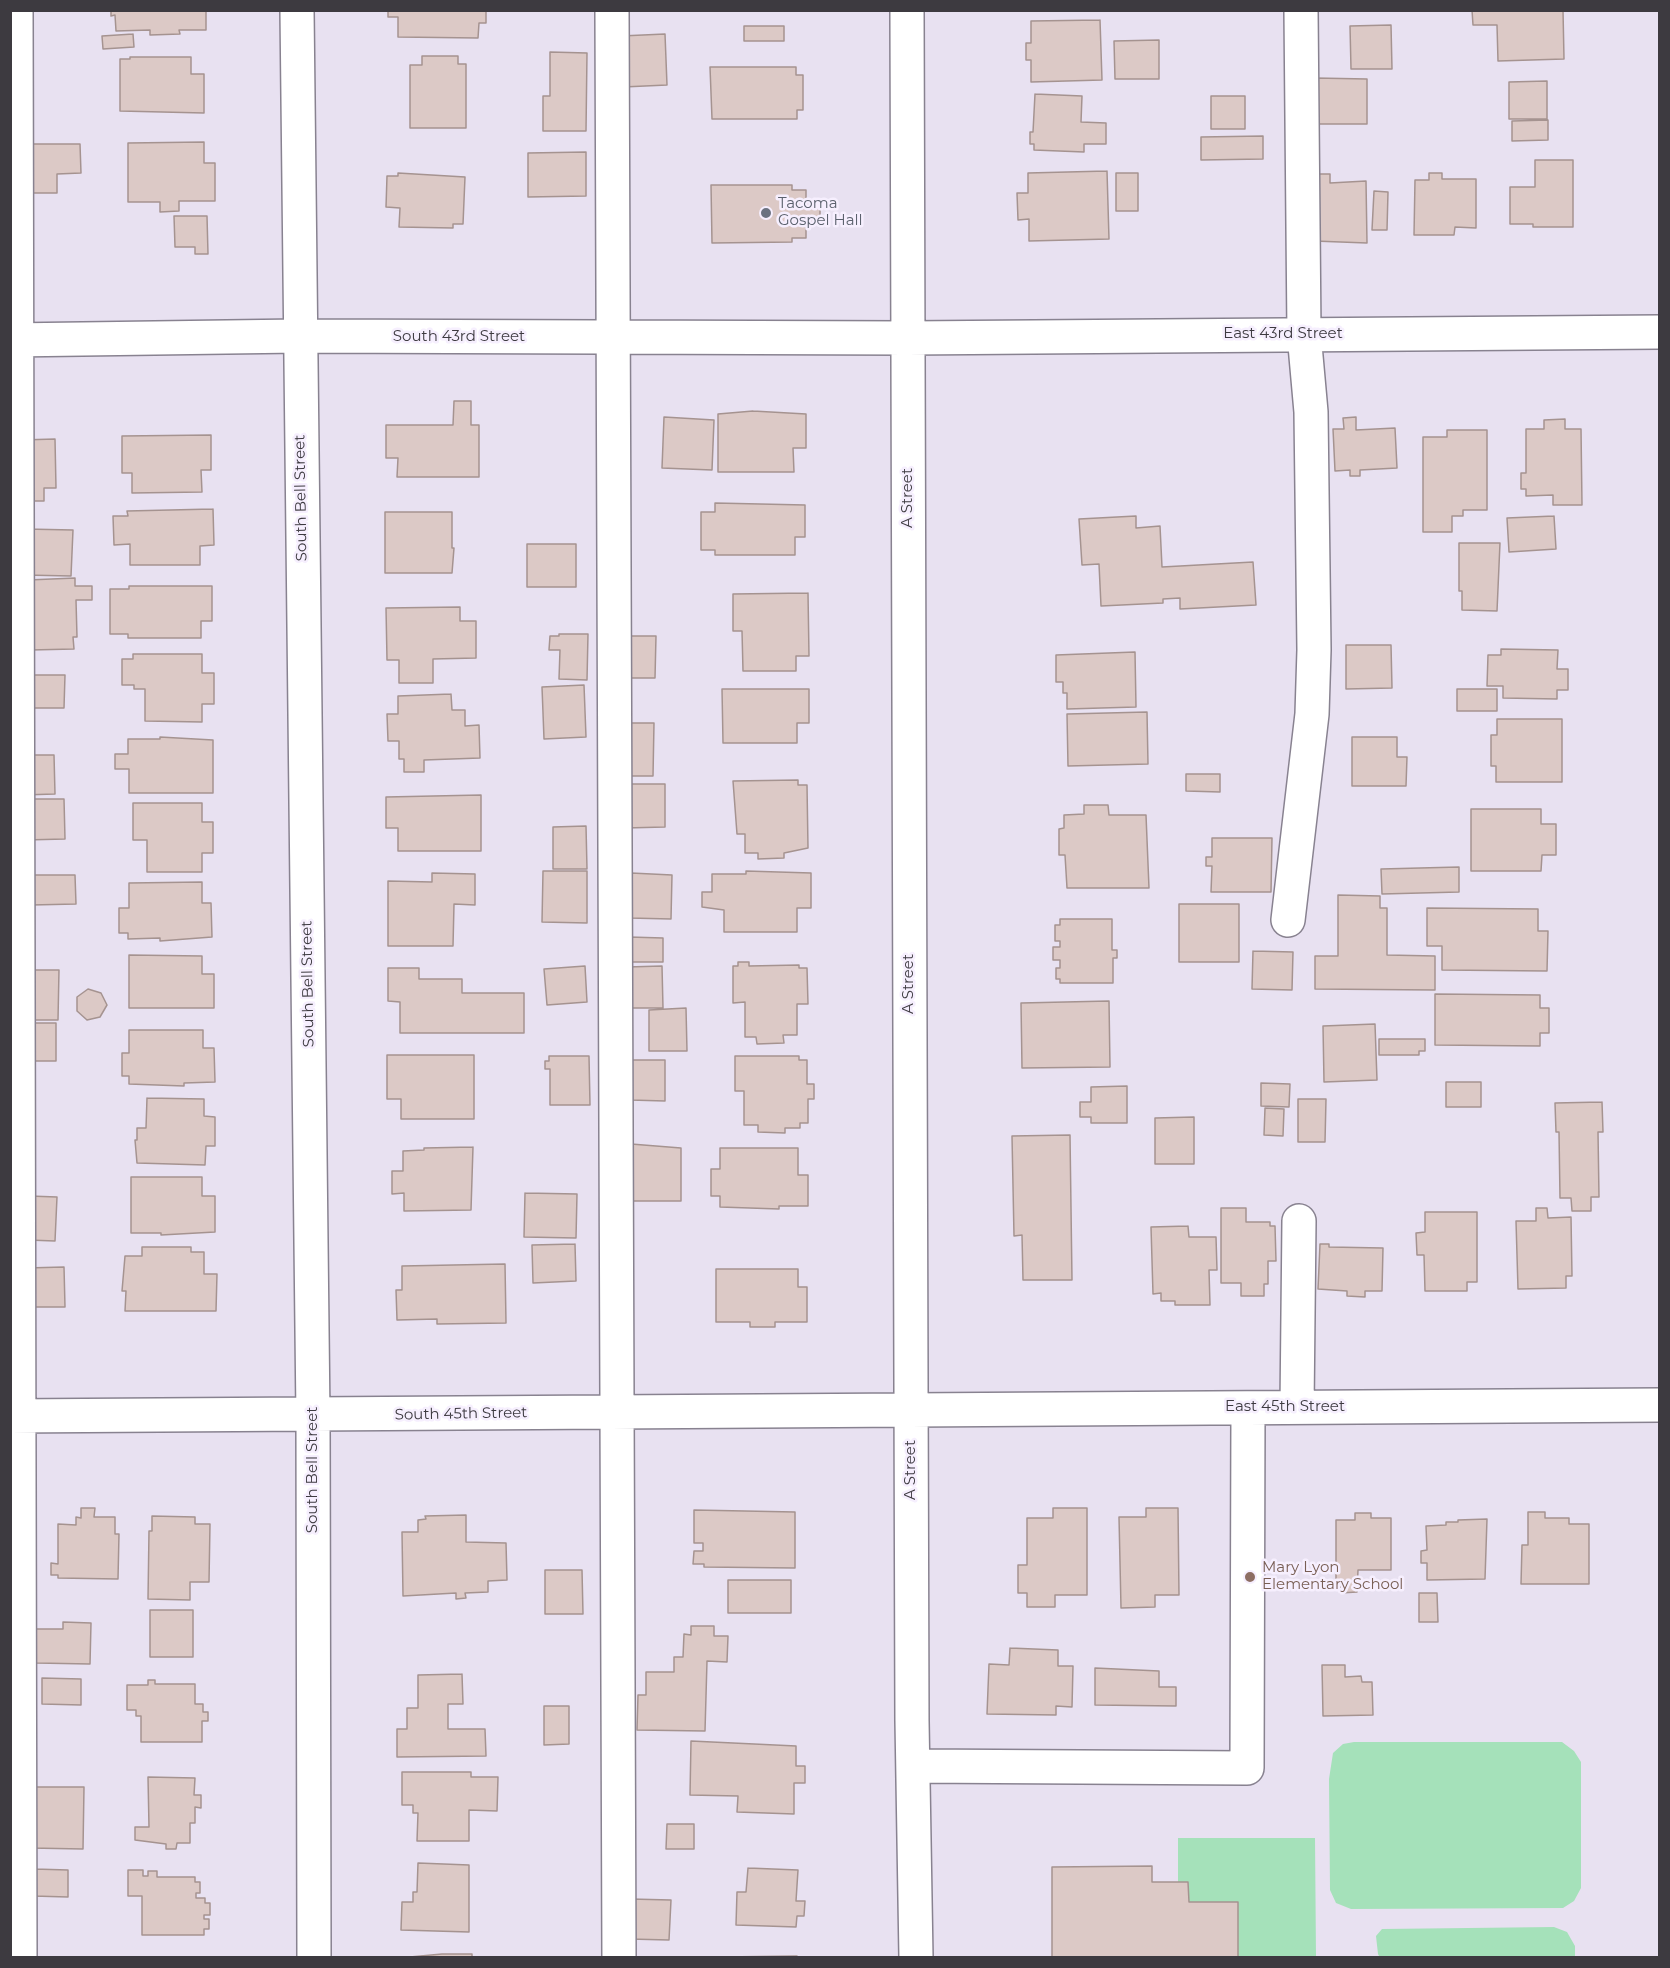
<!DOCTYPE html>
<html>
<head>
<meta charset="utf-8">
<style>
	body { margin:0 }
	#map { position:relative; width:1670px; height:1968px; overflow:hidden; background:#e8e1f1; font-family:Montserrat,sans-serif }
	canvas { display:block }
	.frame { position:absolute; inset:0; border:12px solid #3d3a40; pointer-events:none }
</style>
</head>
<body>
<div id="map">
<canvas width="1670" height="1968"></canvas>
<div class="frame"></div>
</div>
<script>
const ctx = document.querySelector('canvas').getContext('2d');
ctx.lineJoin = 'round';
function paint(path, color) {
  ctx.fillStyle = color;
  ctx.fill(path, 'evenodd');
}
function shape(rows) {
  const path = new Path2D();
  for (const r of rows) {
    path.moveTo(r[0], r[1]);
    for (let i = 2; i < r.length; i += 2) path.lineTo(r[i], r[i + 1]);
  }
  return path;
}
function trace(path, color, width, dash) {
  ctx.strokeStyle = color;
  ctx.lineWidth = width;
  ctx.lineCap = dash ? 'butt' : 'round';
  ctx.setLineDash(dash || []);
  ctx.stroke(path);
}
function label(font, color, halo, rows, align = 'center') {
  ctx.font = font + ' Montserrat,sans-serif';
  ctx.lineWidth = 5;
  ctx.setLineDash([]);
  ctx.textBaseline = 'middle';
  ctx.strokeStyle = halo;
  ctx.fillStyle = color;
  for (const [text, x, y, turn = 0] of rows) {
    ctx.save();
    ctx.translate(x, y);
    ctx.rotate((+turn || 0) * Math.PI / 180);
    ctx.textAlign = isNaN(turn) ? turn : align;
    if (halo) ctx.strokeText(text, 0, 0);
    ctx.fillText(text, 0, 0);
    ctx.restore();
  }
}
paint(shape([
	[1354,1742,1562,1742,1574,1751,1581,1762,1581,1888,1574,1901,1563,1908,1351,1909,1336,1903,1330,1890,1329,1779,1333,1753,1343,1744],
	[1178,1838,1315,1838,1316,1957,1238,1957,1238,1902,1189,1902,1178,1882],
	[1554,1927,1567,1932,1575,1946,1575,1957,1380,1958,1378,1954,1376,1936,1382,1929]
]), '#a5e1ba');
const building = shape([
	[111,10,206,10,206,30,179,30,180,34,150,35,150,30,116,31,115,15,111,16,111,10],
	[388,10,486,10,486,23,479,23,478,38,398,37,398,17,388,17,388,10],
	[1472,10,1563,10,1564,59,1498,61,1497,25,1473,25,1472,10],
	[1100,20,1102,80,1031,82,1031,60,1026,60,1026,43,1031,43,1031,21,1100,20],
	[1391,25,1392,69,1351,69,1350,26,1391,25],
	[744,26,784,26,784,41,744,41,744,26],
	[133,34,134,47,103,49,102,36,133,34],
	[665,34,667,85,623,87,621,36,665,34],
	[1159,40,1159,79,1115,79,1114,41,1159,40],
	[550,52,587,53,586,131,543,131,543,96,550,96,550,52],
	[422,56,458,56,458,64,466,64,466,128,410,128,410,65,422,65,422,56],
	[130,57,191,57,191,74,204,74,204,113,120,111,120,59,130,59,130,57],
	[710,67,796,67,796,75,803,75,803,110,797,110,797,119,712,119,710,67],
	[1315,78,1367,79,1367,124,1315,124,1315,78],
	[1547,81,1547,119,1509,119,1509,82,1547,81],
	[1035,94,1082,96,1081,122,1106,123,1106,144,1084,144,1084,152,1034,150,1034,144,1030,144,1030,132,1033,132,1035,94],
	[1211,96,1245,96,1245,129,1211,129,1211,96],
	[1548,120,1548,140,1512,141,1512,121,1548,120],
	[1263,136,1263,159,1201,160,1201,137,1263,136],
	[204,142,204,163,215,163,215,201,179,201,179,211,160,212,160,202,128,202,128,143,204,142],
	[24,144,80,144,81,173,57,174,57,193,25,193,24,144],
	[586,152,586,196,528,197,528,153,586,152],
	[1535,160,1573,160,1573,227,1533,227,1533,224,1510,224,1510,187,1535,187,1535,160],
	[1107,171,1109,239,1029,241,1029,219,1018,220,1017,193,1028,193,1028,173,1107,171],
	[398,173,465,177,463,224,453,224,453,228,399,227,400,208,386,207,387,176,398,176,398,173],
	[1116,173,1138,173,1138,211,1116,211,1116,173],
	[1429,173,1442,173,1442,179,1476,179,1476,228,1455,227,1454,235,1414,235,1415,180,1429,180,1429,173],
	[1317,174,1330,174,1330,183,1366,181,1367,243,1314,241,1317,174],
	[711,185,792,185,792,190,806,190,806,202,820,202,820,224,806,224,806,238,792,238,792,242,712,243,711,185],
	[1374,191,1388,192,1387,230,1372,230,1374,191],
	[174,216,207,216,208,254,195,254,195,247,175,247,174,216],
	[454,401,471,401,471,425,479,425,479,477,397,477,398,458,386,458,386,425,453,425,454,401],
	[753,411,806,414,806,448,793,448,794,472,718,472,718,414,753,411],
	[664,417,714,420,712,470,662,468,664,417],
	[1356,417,1356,430,1395,428,1397,468,1360,470,1360,476,1350,476,1350,470,1335,471,1333,429,1344,429,1343,418,1356,417],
	[1565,419,1565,429,1581,429,1582,505,1553,505,1553,495,1526,496,1526,489,1521,489,1521,473,1526,473,1526,429,1544,429,1544,420,1565,419],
	[1447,430,1487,430,1487,510,1463,510,1463,516,1452,516,1452,532,1423,532,1423,437,1447,437,1447,430],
	[211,435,211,470,201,470,202,492,132,493,132,473,122,473,122,436,211,435],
	[55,439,56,488,44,488,44,501,29,501,21,440,55,439],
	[715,503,805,505,805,537,795,537,795,555,715,555,715,550,701,550,701,512,715,512,715,503],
	[213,509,214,545,200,546,200,565,130,565,130,544,114,545,113,516,128,516,127,511,213,509],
	[385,512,452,512,452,548,454,548,452,573,385,573,385,512],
	[1136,516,1136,528,1160,526,1162,567,1253,562,1256,605,1180,609,1180,598,1163,599,1163,603,1101,606,1099,564,1082,565,1079,519,1136,516],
	[1554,516,1556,549,1509,552,1507,518,1554,516],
	[25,529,73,530,71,576,24,575,25,529],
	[1459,543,1500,543,1497,611,1462,610,1462,591,1459,591,1459,543],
	[527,544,576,544,576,587,527,587,527,544],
	[75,578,75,586,92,586,92,600,76,600,77,637,73,637,74,649,30,650,28,580,75,578],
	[129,586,212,586,212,621,201,621,201,638,128,638,128,634,110,634,110,589,129,589,129,586],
	[808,593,809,656,796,656,796,671,743,671,742,631,733,631,733,594,808,593],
	[460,607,460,621,476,621,476,658,433,659,433,683,399,683,399,660,387,660,386,608,460,607],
	[559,634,588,634,587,680,559,679,560,650,549,650,550,636,559,636,559,634],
	[628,636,656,636,655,678,627,678,628,636],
	[1346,645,1391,645,1392,688,1346,689,1346,645],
	[1501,649,1558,650,1557,669,1568,669,1568,690,1557,690,1557,699,1503,698,1503,686,1487,686,1488,655,1501,655,1501,649],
	[1135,652,1136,707,1067,709,1067,693,1063,693,1063,682,1056,682,1056,655,1135,652],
	[133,654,202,654,202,673,214,673,214,704,202,704,202,722,145,721,145,689,134,689,134,685,122,685,122,659,133,659,133,654],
	[30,675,65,675,64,708,30,708,30,675],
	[584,685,586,737,544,739,542,687,584,685],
	[722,689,809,689,809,723,797,723,797,743,723,743,722,689],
	[1457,689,1497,689,1497,711,1457,711,1457,689],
	[451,694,452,710,465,710,465,726,479,725,480,758,424,760,424,772,404,772,404,759,399,759,399,741,388,741,387,714,398,714,398,696,451,694],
	[1147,712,1148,764,1068,766,1067,714,1147,712],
	[1497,719,1562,719,1562,782,1496,782,1496,766,1491,766,1491,735,1497,735,1497,719],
	[625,723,654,723,653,776,625,776,625,723],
	[160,737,213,740,213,793,129,793,129,769,115,769,115,754,128,754,128,739,160,739,160,737],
	[1352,737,1397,737,1397,757,1407,757,1406,786,1352,786,1352,737],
	[21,755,54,755,55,794,22,795,21,755],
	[1186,774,1220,774,1220,792,1186,791,1186,774],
	[798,780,798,785,807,785,808,848,784,853,784,858,758,859,758,853,745,853,745,834,737,834,733,781,798,780],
	[625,784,665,784,665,827,625,828,625,784],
	[481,795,481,851,398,851,398,828,386,828,386,797,481,795],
	[23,799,64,799,65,839,24,840,23,799],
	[133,803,202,803,202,822,213,822,213,853,202,853,202,872,147,872,147,840,133,840,133,803],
	[1084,805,1108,805,1109,815,1146,815,1149,888,1067,888,1065,855,1059,855,1059,829,1064,828,1064,815,1084,814,1084,805],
	[1471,809,1541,809,1541,824,1556,824,1556,855,1542,855,1541,871,1471,871,1471,809],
	[586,826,587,869,553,869,553,827,586,826],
	[1212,838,1272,838,1271,892,1211,892,1212,866,1206,866,1206,857,1212,857,1212,838],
	[1459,867,1459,892,1382,894,1381,869,1459,867],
	[543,871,587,871,587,923,542,922,543,871],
	[746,871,811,873,811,908,797,908,797,932,724,932,724,910,702,907,702,892,712,892,712,874,746,874,746,871],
	[432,873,475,874,475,905,454,904,453,946,388,946,388,881,432,882,432,873],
	[631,873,672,875,671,919,629,918,631,873],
	[30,875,75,875,76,904,31,905,30,875],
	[202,882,202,903,211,903,212,937,160,941,160,938,128,939,128,933,119,933,119,908,129,908,129,883,202,882],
	[1338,895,1380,896,1380,908,1387,908,1387,955,1435,956,1435,990,1315,989,1315,956,1338,956,1338,895],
	[1179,904,1239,904,1239,962,1179,962,1179,904],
	[1427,908,1538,909,1538,931,1548,931,1547,971,1442,970,1442,946,1427,946,1427,908],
	[1060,919,1112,919,1112,950,1117,950,1117,958,1113,958,1113,983,1060,983,1060,979,1056,979,1056,968,1060,968,1060,960,1053,960,1053,947,1060,947,1060,941,1055,941,1055,925,1060,925,1060,919],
	[629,937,663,938,663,962,629,962,629,937],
	[1253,951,1293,952,1292,990,1252,989,1253,951],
	[129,955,202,956,202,974,214,974,214,1008,129,1008,129,955],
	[738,962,749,962,749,966,799,965,799,968,807,968,808,1004,797,1004,797,1035,783,1035,784,1043,757,1044,756,1037,745,1037,745,1002,733,1003,733,966,738,966,738,962],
	[585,966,587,1002,547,1005,544,969,585,966],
	[662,966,663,1008,628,1008,627,967,662,966],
	[388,968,419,968,419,979,462,979,462,993,524,993,524,1033,400,1033,400,1002,388,1001,388,968],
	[27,970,59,970,58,1020,27,1020,27,970],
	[88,989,101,993,107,1005,100,1017,87,1020,77,1011,77,997,88,989],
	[1435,994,1540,995,1540,1008,1549,1008,1549,1033,1540,1033,1540,1046,1435,1045,1435,994],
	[1109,1001,1110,1067,1022,1068,1021,1003,1109,1001],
	[686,1008,687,1051,649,1051,649,1010,686,1008],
	[27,1023,56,1023,56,1061,28,1061,27,1023],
	[1375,1024,1377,1080,1324,1082,1323,1026,1375,1024],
	[129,1030,203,1030,203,1048,214,1048,215,1082,184,1083,184,1086,129,1084,129,1076,122,1076,122,1053,129,1053,129,1030],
	[1379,1039,1425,1039,1425,1051,1419,1051,1419,1055,1379,1055,1379,1039],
	[387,1055,474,1055,474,1119,401,1119,401,1099,387,1099,387,1055],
	[549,1056,589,1056,590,1105,550,1105,550,1069,545,1069,545,1061,549,1061,549,1056],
	[735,1056,799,1056,799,1060,807,1060,807,1084,814,1084,814,1099,808,1099,808,1123,800,1123,800,1128,785,1128,785,1133,758,1132,758,1125,744,1125,744,1091,735,1091,735,1056],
	[630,1060,665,1060,665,1101,630,1100,630,1060],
	[1446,1082,1481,1082,1481,1107,1446,1107,1446,1082],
	[1261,1083,1290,1084,1289,1107,1261,1106,1261,1083],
	[1127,1086,1127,1123,1091,1123,1091,1117,1080,1117,1080,1102,1091,1102,1091,1087,1127,1086],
	[147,1098,204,1099,204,1116,215,1117,215,1146,206,1146,205,1165,137,1163,135,1140,137,1140,137,1128,146,1128,147,1098],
	[1298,1099,1326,1099,1325,1142,1298,1142,1298,1099],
	[1602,1102,1603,1132,1598,1132,1599,1197,1591,1197,1591,1211,1572,1211,1571,1198,1560,1198,1559,1132,1556,1132,1555,1103,1602,1102],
	[1265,1108,1284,1109,1283,1136,1264,1135,1265,1108],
	[1194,1117,1194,1164,1155,1164,1155,1118,1194,1117],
	[1070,1135,1072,1280,1023,1280,1022,1235,1014,1236,1012,1136,1070,1135],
	[631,1144,681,1148,681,1201,631,1201,631,1144],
	[473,1147,471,1210,404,1211,404,1193,392,1194,392,1171,403,1171,403,1151,424,1150,424,1148,473,1147],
	[720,1148,798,1148,798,1175,808,1175,808,1206,779,1206,779,1209,720,1207,720,1196,711,1196,711,1169,720,1169,720,1148],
	[131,1177,202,1177,202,1196,215,1196,215,1232,161,1235,161,1233,131,1233,131,1177],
	[525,1193,577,1194,576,1238,524,1237,525,1193],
	[29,1196,57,1197,55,1241,28,1240,29,1196],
	[1221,1208,1246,1208,1246,1222,1270,1222,1270,1226,1275,1226,1276,1261,1268,1261,1268,1284,1264,1284,1264,1296,1241,1296,1241,1283,1221,1283,1221,1208],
	[1536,1208,1547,1208,1548,1218,1571,1217,1572,1276,1566,1276,1566,1288,1518,1289,1516,1221,1536,1221,1536,1208],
	[1425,1212,1477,1212,1477,1282,1467,1282,1467,1291,1425,1291,1424,1255,1417,1255,1416,1233,1425,1232,1425,1212],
	[1188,1226,1189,1237,1216,1237,1217,1270,1209,1270,1210,1305,1175,1305,1175,1301,1161,1301,1161,1293,1153,1294,1151,1227,1188,1226],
	[575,1244,576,1281,533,1283,532,1245,575,1244],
	[1320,1244,1329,1244,1329,1247,1383,1248,1382,1291,1365,1291,1365,1297,1347,1296,1347,1291,1318,1289,1320,1244],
	[142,1247,191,1247,191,1252,204,1252,204,1274,217,1274,216,1311,125,1311,126,1291,122,1291,125,1256,142,1256,142,1247],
	[505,1264,506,1323,437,1324,437,1319,397,1320,396,1290,402,1290,402,1266,505,1264],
	[64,1267,65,1307,27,1307,26,1268,64,1267],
	[716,1269,798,1269,798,1287,807,1287,807,1322,775,1322,775,1327,750,1327,750,1322,716,1322,716,1269],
	[81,1508,95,1508,94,1517,115,1517,115,1534,119,1534,118,1579,58,1578,58,1575,51,1575,51,1563,58,1564,58,1524,76,1525,76,1517,81,1518,81,1508],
	[1053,1508,1087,1508,1087,1595,1055,1595,1055,1607,1027,1607,1027,1593,1018,1593,1018,1565,1027,1565,1027,1518,1053,1518,1053,1508],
	[1146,1508,1178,1508,1179,1595,1155,1595,1155,1607,1121,1608,1119,1517,1146,1517,1146,1508],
	[694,1510,795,1512,795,1568,704,1567,704,1564,693,1564,694,1551,703,1551,703,1543,694,1543,694,1510],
	[1528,1512,1545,1512,1545,1518,1569,1518,1569,1524,1589,1524,1589,1584,1521,1584,1522,1545,1528,1545,1528,1512],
	[1355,1513,1371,1513,1371,1518,1391,1518,1391,1570,1358,1570,1357,1592,1340,1593,1340,1582,1336,1582,1336,1520,1355,1520,1355,1513],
	[466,1515,466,1542,506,1543,507,1580,488,1581,488,1592,465,1593,466,1598,456,1599,456,1593,403,1596,402,1532,418,1532,418,1520,426,1519,425,1516,466,1515],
	[152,1516,195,1517,195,1524,210,1524,209,1582,190,1582,190,1600,148,1599,149,1531,152,1531,152,1516],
	[1487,1519,1485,1579,1427,1580,1427,1563,1421,1563,1421,1551,1427,1550,1426,1526,1446,1525,1446,1522,1458,1522,1458,1520,1487,1519],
	[545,1570,582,1570,583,1614,545,1614,545,1570],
	[728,1580,791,1580,791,1613,728,1613,728,1580],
	[1419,1593,1437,1593,1438,1622,1419,1622,1419,1593],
	[150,1610,193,1610,193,1657,150,1657,150,1610],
	[63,1622,91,1623,90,1664,36,1663,36,1629,63,1629,63,1622],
	[691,1626,714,1626,714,1636,728,1636,727,1662,707,1661,705,1731,637,1730,638,1695,646,1695,646,1672,674,1672,674,1657,683,1657,684,1634,691,1635,691,1626],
	[1010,1648,1058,1650,1058,1666,1073,1666,1072,1707,1056,1706,1056,1715,987,1714,989,1664,1009,1665,1010,1648],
	[1322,1665,1345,1665,1345,1677,1361,1676,1362,1682,1372,1682,1373,1715,1323,1716,1322,1665],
	[1095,1668,1159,1671,1159,1687,1176,1687,1176,1706,1095,1705,1095,1668],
	[462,1674,463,1704,448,1704,448,1729,485,1729,486,1756,397,1757,397,1729,407,1729,407,1708,418,1708,418,1675,462,1674],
	[42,1678,81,1679,81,1705,42,1704,42,1678],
	[148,1680,155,1680,155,1684,195,1684,195,1704,203,1704,203,1712,208,1712,208,1721,202,1721,202,1742,141,1742,141,1716,136,1716,136,1710,127,1710,127,1685,148,1685,148,1680],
	[544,1706,569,1706,569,1744,544,1745,544,1706],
	[691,1741,796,1746,796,1766,805,1766,805,1783,794,1783,794,1814,737,1812,738,1796,690,1795,691,1741],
	[402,1772,471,1772,471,1777,498,1777,497,1811,469,1810,469,1841,417,1841,418,1813,413,1813,413,1805,402,1805,402,1772],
	[148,1777,195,1778,194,1795,201,1795,201,1808,195,1807,195,1823,190,1823,190,1843,177,1843,176,1849,166,1849,166,1844,135,1840,135,1827,149,1827,148,1777],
	[31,1787,84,1787,83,1849,30,1848,31,1787],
	[667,1824,694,1824,694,1849,666,1849,667,1824],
	[418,1863,469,1865,469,1932,401,1930,402,1902,413,1902,413,1892,417,1892,418,1863],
	[1152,1866,1152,1882,1188,1882,1189,1902,1238,1902,1238,1958,1052,1958,1052,1867,1152,1866],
	[748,1868,798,1870,796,1901,805,1901,804,1916,797,1916,796,1927,736,1925,737,1892,746,1892,748,1868],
	[34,1869,68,1870,68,1897,33,1896,34,1869],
	[128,1870,143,1870,143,1876,148,1876,148,1871,157,1871,157,1877,195,1877,195,1882,200,1882,200,1893,196,1893,196,1898,205,1898,205,1903,210,1903,210,1915,204,1915,204,1919,209,1919,209,1929,204,1929,204,1935,142,1935,142,1896,128,1896,128,1870],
	[630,1899,671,1900,669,1940,629,1939,630,1899],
	[442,1954,472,1954,472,1958,399,1958,442,1954],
	[797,1956,797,1958,722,1957,797,1956]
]);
paint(building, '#dcc9c6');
trace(building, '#a59390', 1.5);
const minor = shape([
	[16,10,20,1958],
	[297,10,313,1416,314,1958],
	[612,10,619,1958],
	[907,10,912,1721,916,1958],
	[10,340,299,336,908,338,1660,332],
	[1288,920,1312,714,1314,650,1311,412,1304,334,1301,10],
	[1297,1407,1299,1221],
	[10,1416,1660,1405],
	[913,1766,1247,1768,1248,1408]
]);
trace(minor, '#888290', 36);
trace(minor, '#fff', 33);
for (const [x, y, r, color] of [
	[766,213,6,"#6b7280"],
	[1250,1577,6,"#8d6e63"]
]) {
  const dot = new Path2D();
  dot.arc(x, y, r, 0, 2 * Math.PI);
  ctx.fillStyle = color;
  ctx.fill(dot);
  trace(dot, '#f6effe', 2);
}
label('15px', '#5b616d', '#f6effe', [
	["Tacoma",778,204],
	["Gospel Hall",778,221]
], 'left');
label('15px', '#3d3a40', '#f6effe', [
	["East 43rd Street",1283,334],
	["South 43rd Street",459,337],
	["South Bell Street",301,498,-91],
	["A Street",908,498,-90],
	["South Bell Street",308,984,-91],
	["A Street",909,984,-90],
	["East 45th Street",1285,1407],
	["South 45th Street",461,1414,-1],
	["South Bell Street",313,1470,-90],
	["A Street",911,1470,-90]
]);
label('15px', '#785e54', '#f6effe', [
	["Mary Lyon",1262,1568],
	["Elementary School",1262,1585]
], 'left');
</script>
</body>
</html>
